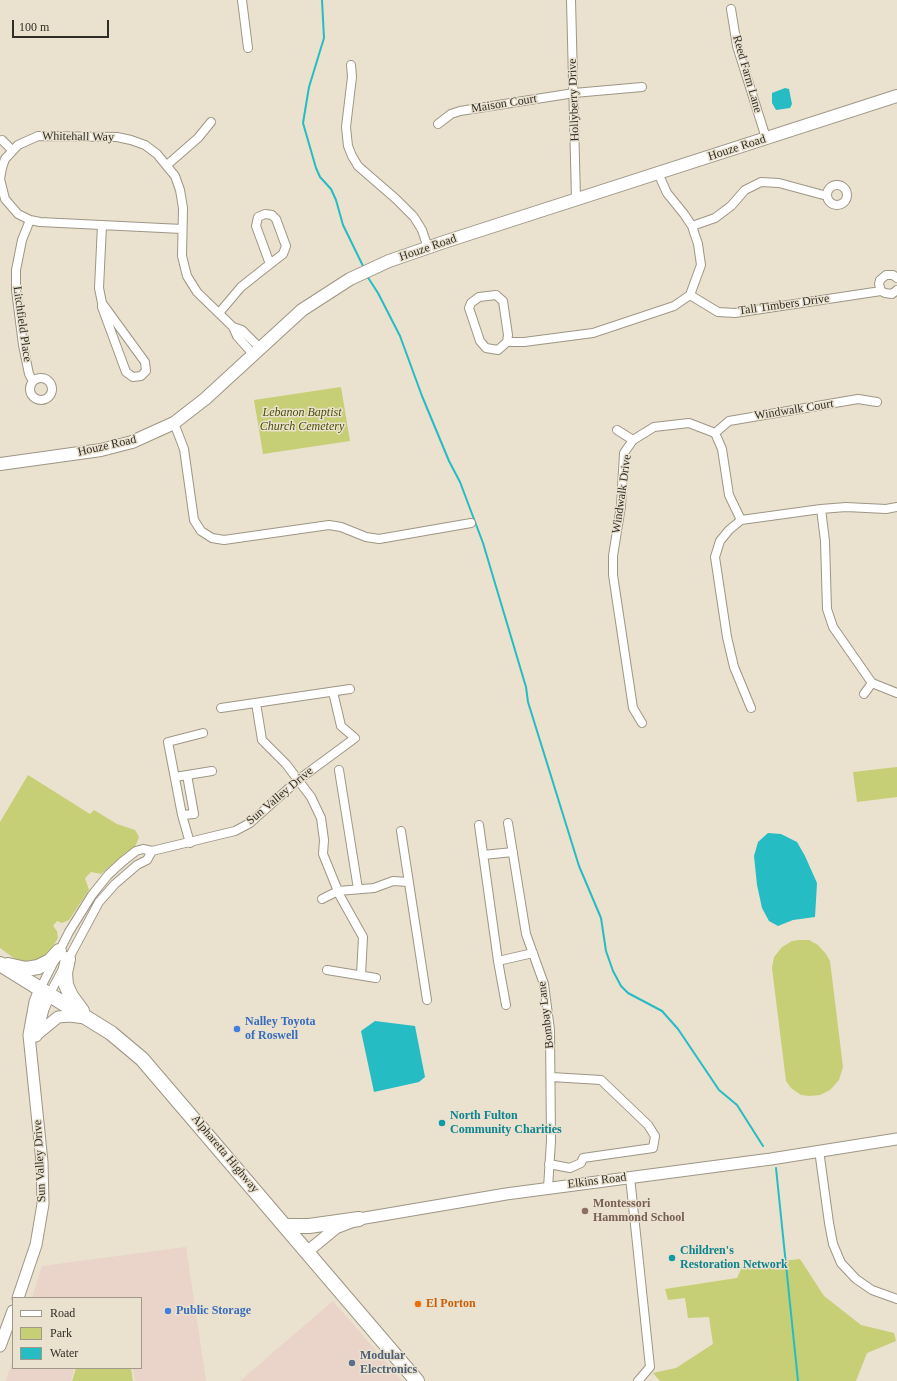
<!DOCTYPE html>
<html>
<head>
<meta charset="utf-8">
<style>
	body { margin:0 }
	#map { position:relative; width:897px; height:1381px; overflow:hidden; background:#eae1cf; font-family:"Times New Roman",serif }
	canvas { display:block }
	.legend { position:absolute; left:12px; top:1297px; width:130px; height:72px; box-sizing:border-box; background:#eae1cf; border:1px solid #a0998b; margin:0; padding:5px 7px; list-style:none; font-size:12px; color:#302d26 }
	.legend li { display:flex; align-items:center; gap:8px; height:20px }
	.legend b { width:20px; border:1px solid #a0998b }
	.scale { position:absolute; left:12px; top:20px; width:97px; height:18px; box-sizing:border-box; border:2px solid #302d26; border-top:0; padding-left:5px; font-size:12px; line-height:14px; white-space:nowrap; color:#302d26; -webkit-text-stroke:3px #eae1cf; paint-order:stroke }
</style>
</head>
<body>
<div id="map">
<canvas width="897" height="1381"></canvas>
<ul class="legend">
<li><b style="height:5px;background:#fff"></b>Road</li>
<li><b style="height:11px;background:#c6cf75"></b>Park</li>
<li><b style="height:11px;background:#25bcc4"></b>Water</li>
</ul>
<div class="scale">100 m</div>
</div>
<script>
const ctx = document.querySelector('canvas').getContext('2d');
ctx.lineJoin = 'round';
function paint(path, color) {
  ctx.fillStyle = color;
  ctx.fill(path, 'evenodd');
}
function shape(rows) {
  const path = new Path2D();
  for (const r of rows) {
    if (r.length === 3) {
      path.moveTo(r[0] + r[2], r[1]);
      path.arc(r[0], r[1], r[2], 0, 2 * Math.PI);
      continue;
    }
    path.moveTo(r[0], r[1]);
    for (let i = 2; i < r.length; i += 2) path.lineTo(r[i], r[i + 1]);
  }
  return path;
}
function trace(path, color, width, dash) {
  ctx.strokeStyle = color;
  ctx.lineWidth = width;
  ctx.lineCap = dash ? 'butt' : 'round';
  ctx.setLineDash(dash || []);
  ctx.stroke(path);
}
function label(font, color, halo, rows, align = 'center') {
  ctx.font = font + ' "Times New Roman",serif';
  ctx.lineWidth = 3;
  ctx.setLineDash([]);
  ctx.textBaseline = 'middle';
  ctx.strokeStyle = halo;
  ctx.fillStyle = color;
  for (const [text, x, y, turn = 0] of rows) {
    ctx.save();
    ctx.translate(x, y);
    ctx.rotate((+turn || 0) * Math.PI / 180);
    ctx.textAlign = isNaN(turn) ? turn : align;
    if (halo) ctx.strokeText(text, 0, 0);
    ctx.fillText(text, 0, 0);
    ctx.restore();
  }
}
paint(shape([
	[186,1247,206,1381,135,1381,133,1368,141,1368,141,1298,32,1298,42,1266],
	[333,1301,402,1381,240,1381],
	[13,1359,13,1368,74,1368,71,1381,6,1381]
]), '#ead3c8');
paint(shape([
	[341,387,350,441,263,454,254,400],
	[897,767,897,797,857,802,853,772],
	[28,775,90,814,94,810,117,824,135,830,139,837,135,847,125,853,101,874,91,872,85,878,89,890,69,920,62,923,57,921,53,926,57,931,58,938,45,959,25,966,0,948,0,822],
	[799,940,809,940,818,945,826,954,830,961,843,1067,839,1080,830,1090,820,1095,810,1096,801,1095,791,1088,786,1081,772,968,774,957,782,947,792,941],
	[800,1259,824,1296,861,1325,894,1333,896,1341,867,1353,856,1381,660,1381,653,1373,676,1368,713,1344,709,1317,688,1318,685,1298,668,1300,665,1289,737,1278,743,1265],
	[76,1368,131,1368,133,1381,72,1381]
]), '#c6cf75');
paint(shape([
	[785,88,789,89,792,104,790,108,776,110,772,103,772,93],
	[768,833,781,834,797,842,805,856,817,883,815,917,793,920,778,926,769,921,762,908,757,885,754,856,758,842],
	[375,1021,415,1026,425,1077,419,1082,374,1092,361,1031]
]), '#25bcc4');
trace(shape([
	[322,0,324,38,309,87,303,123,316,168,320,177,331,189,336,200,343,225,364,268],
	[367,276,378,293,400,336,422,396,449,461,460,482,483,543,526,687,528,702,579,866,601,918,606,951,613,971,621,986,628,993,662,1011,678,1029,719,1090,737,1105,763,1146],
	[776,1168,798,1381]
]), '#25bcc4', 2);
const street = shape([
	[242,0,248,48],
	[571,0,576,199],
	[731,9,737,46,766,138],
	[351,65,352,77,346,127,348,146,352,156,358,166,396,199,414,217,422,230,428,248],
	[438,124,451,114,460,111,574,93,642,87],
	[2,140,12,150],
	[167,165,198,138,211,122],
	[837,195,10],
	[265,214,272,215,276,219,286,246,283,254,270,264,256,226,258,217,265,214],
	[30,220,22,240,16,270,16,290,23,345,29,374,33,381],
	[102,225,99,288,102,303],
	[692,226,715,218,731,206,745,190,761,182,779,183,827,196],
	[182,229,40,222,30,220,18,214,5,199,0,179,2,168,5,159,18,145,38,136,117,137,131,140,145,145,157,154,175,176,180,190,183,208,182,256,187,276,197,292,233,327,237,336,253,354],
	[897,278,893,275,886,275,880,280,879,284,881,291,885,293,892,294,897,290],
	[496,295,503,301,508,335,507,342,498,350,486,348,480,341,469,308,471,303,479,297,496,295],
	[690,295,718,312,735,313,881,291],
	[102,303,145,362,146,371,141,376,133,377,126,372,102,307,102,303],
	[219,313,241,287,270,264],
	[233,327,242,330,260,348],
	[507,342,524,342,593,333,674,306,690,295,701,265,698,244,692,226,684,214,667,193,658,173],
	[41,389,11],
	[174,423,184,449,194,520,201,531,212,538,224,540,329,525,341,527,366,537,379,539,471,523],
	[617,430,633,440],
	[715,433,729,421,858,399,877,402],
	[821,509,825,541,827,609,833,627,872,683,897,693],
	[864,694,872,683],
	[256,703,262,740,286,764,311,797,321,818,324,840,323,854,340,896,363,937,361,975],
	[221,708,350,689],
	[751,708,734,667,727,637,715,557,720,541,729,530,741,520,821,509,846,507,886,509,897,507],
	[642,723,633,708,613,575,613,556,621,506,624,453,633,440,654,427,689,423,715,433,722,449,729,495,741,520],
	[339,770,358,889],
	[175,777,212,771],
	[182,815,194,814,187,775],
	[508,823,526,934,544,984,550,1030,551,1141,548,1188],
	[479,825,498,961],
	[401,831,427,1000],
	[190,843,182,815,168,742,203,733],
	[483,855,513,852],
	[322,899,338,891,374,888,393,881,408,882],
	[327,970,376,978],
	[40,989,69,932,92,895,108,875,122,862,136,851,143,849,152,851,235,831,250,823,298,780,355,738,341,726,333,692],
	[49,995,99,902,115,884,137,865,147,860,152,851],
	[506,1005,498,961,533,953],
	[819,1150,829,1223,833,1244,841,1263,856,1279,872,1290,897,1299],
	[549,1164,570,1168,581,1163,583,1158,653,1148,655,1136,648,1125,601,1080,551,1077],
	[630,1177,650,1367,638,1381]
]);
const secondary = shape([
	[36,1035,58,1017,70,1016,85,1018],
	[36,1036,43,1009,49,995],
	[308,1251,336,1228,359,1219,506,1194,771,1159,897,1139],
	[18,1298,36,1245,43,1204,42,1162,29,1035,35,1002,40,989],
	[0,1346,13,1311]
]);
const primary = shape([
	[0,464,101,450,132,442,174,423,205,399,302,310,350,279,389,261,444,242,897,96]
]);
const highway = shape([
	[68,959,65,973,66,985,71,996,82,1011],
	[0,964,111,1033,142,1059,417,1381],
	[8,965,26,969,38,967,50,961,59,951],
	[286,1226,309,1226,359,1219]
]);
trace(street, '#9e9685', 10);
trace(secondary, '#9e9685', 13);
trace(primary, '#9e9685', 14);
trace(highway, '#9e9685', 16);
trace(street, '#fff', 8);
trace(secondary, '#fff', 11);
trace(primary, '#fff', 12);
trace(highway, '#fff', 14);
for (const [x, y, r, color] of [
	[237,1029,4,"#3f7fe0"],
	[442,1123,4,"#0f9aa8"],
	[585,1211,4,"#8d6e63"],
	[672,1258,4,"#0f9aa8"],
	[418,1304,4,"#e8710a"],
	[168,1311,4,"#3f7fe0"],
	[352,1363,4,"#5c6f8a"]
]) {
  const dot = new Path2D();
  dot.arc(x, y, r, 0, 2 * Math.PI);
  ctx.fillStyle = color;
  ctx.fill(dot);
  trace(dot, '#eae1cf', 1.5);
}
label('12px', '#302d26', '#eae1cf', [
	["Reed Farm Lane",747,74,74],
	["Hollyberry Drive",574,100,-92],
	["Maison Court",504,104,-9],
	["Whitehall Way",78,137,1],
	["Houze Road",737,148,-18],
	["Houze Road",428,248,-19],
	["Tall Timbers Drive",784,305,-8],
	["Litchfield Place",22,324,82],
	["Windwalk Court",794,410,-9],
	["Houze Road",107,446,-13],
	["Windwalk Drive",622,494,-82],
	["Sun Valley Drive",280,796,-40],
	["Bombay Lane",546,1015,-97],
	["Alpharetta Highway",225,1154,50],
	["Sun Valley Drive",40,1161,-93],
	["Elkins Road",597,1181,-7]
]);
label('italic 12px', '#4b4f06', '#eae1cf', [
	["Lebanon Baptist",302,413],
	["Church Cemetery",302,427]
]);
label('bold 12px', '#366cbe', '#eae1cf', [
	["Nalley Toyota",245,1022],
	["of Roswell",245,1036],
	["Public Storage",176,1311]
], 'left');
label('bold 12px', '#0d838f', '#eae1cf', [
	["North Fulton",450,1116],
	["Community Charities",450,1130],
	["Children's",680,1251],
	["Restoration Network",680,1265]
], 'left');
label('bold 12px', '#785e54', '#eae1cf', [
	["Montessori",593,1204],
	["Hammond School",593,1218]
], 'left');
label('bold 12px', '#c56008', '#eae1cf', [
	["El Porton",426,1304]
], 'left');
label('bold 12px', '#4e5e75', '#eae1cf', [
	["Modular",360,1356],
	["Electronics",360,1370]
], 'left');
</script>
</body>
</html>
